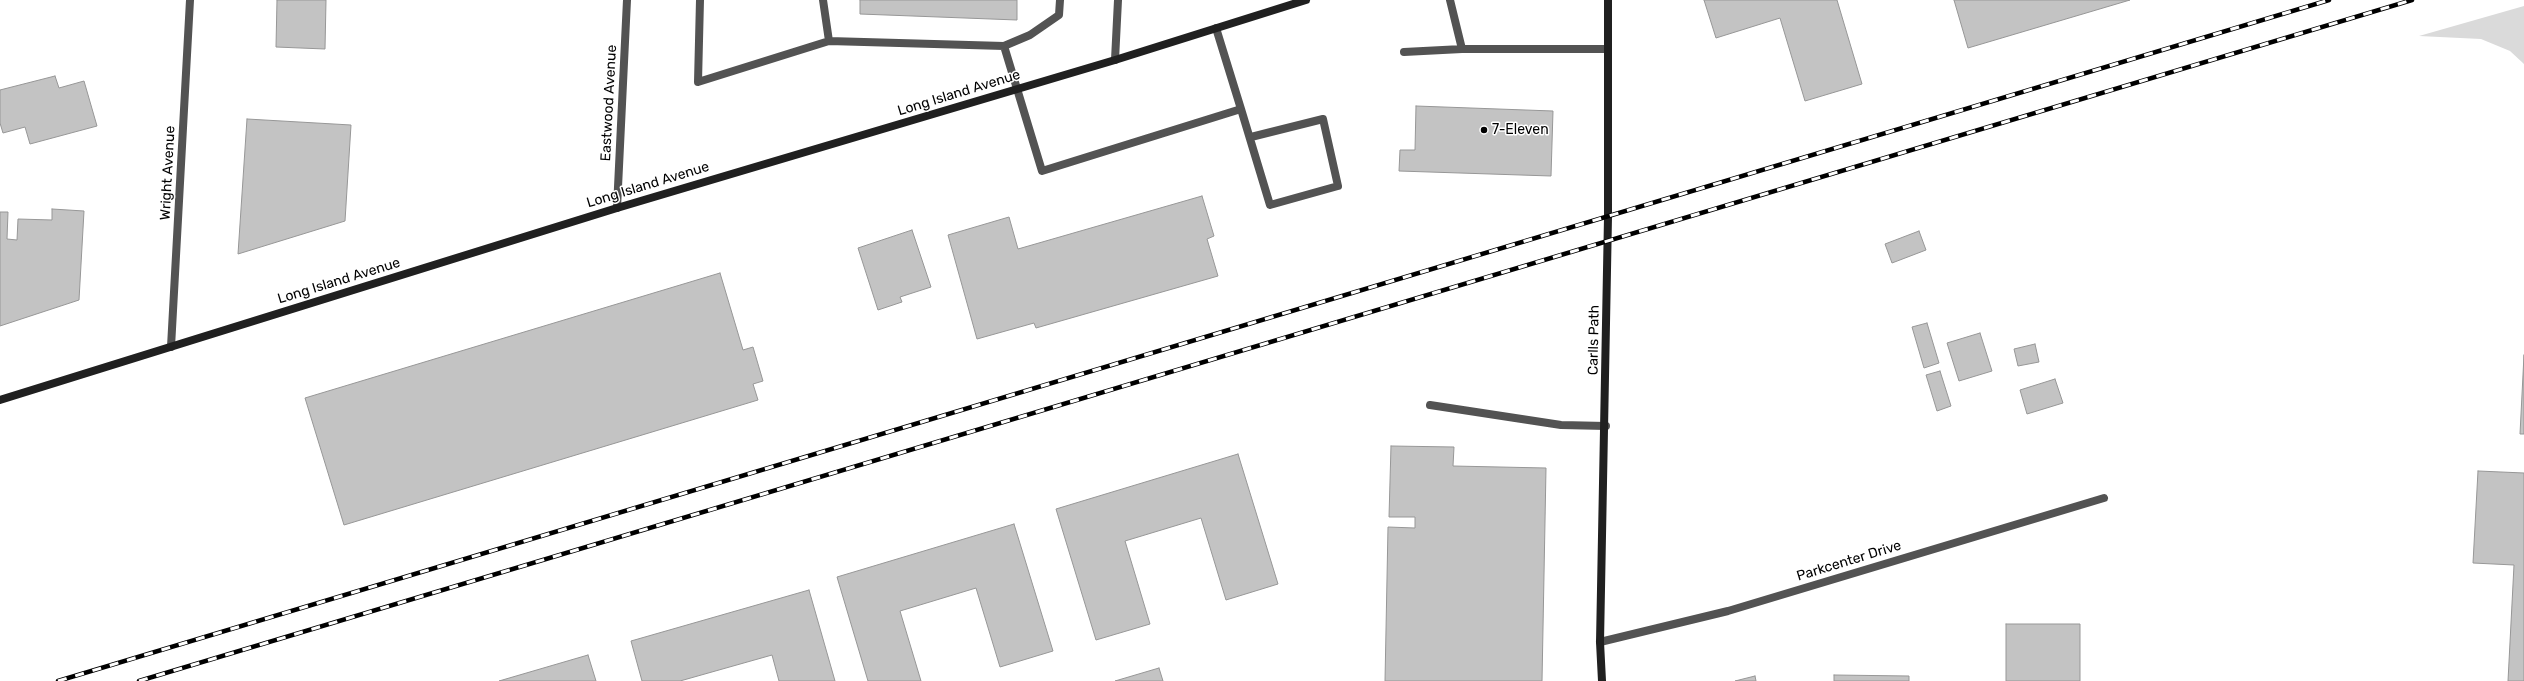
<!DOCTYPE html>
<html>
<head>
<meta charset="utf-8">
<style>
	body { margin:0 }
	canvas { display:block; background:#fff }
</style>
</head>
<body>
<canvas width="2524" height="681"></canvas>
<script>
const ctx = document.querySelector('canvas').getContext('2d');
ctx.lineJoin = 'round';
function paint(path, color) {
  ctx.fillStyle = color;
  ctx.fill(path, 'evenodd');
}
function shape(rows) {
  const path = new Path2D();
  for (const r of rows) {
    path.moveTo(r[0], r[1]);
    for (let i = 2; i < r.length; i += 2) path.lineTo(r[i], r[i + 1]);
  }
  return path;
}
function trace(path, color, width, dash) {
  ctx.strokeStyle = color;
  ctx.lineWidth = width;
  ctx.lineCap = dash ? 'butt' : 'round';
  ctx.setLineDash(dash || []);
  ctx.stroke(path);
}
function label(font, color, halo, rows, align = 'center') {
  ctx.font = font + ' Rubik,sans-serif';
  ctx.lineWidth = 3;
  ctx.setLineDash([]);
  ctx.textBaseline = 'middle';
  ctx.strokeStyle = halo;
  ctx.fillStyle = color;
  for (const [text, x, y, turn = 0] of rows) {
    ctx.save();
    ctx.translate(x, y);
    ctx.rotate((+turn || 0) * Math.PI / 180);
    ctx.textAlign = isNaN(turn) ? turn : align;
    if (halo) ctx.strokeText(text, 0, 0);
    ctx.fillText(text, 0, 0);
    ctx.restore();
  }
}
paint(shape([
	[2524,6,2524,64,2510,51,2481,39,2419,36]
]), '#dadada');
const building = shape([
	[277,0,326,0,325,49,276,47,277,0],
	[860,0,1017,0,1017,20,860,14,860,0],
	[1704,0,1837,0,1862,84,1805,101,1780,18,1716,38,1704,0],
	[1954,0,2130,0,1968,48,1954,0],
	[55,76,59,88,84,81,97,126,30,144,25,127,3,133,0,123,0,90,55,76],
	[1416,106,1553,111,1551,176,1399,171,1400,150,1415,150,1416,106],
	[247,119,351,125,345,221,238,254,247,119],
	[1202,196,1214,236,1207,239,1218,276,1036,328,1034,323,977,339,948,235,1009,217,1018,249,1202,196],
	[52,209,84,211,79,300,0,326,0,212,8,212,7,239,17,240,18,219,52,220,52,209],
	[912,230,931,287,900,297,902,302,878,310,858,248,912,230],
	[1919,231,1926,250,1892,263,1885,244,1919,231],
	[720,273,743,350,753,347,763,381,753,384,758,400,344,525,305,398,720,273],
	[1927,323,1939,363,1924,368,1912,327,1927,323],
	[1980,333,1992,371,1959,381,1947,343,1980,333],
	[2035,344,2039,362,2018,366,2014,349,2035,344],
	[2524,355,2524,434,2520,434,2524,355],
	[1940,371,1951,406,1937,411,1926,375,1940,371],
	[2055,379,2063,403,2027,414,2020,390,2055,379],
	[1391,446,1454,447,1453,466,1546,468,1542,681,1385,681,1388,527,1415,528,1415,517,1389,517,1391,446],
	[1238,454,1278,584,1226,600,1201,518,1125,541,1150,624,1096,640,1056,509,1238,454],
	[2478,471,2524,473,2524,681,2508,681,2514,565,2473,563,2478,471],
	[1014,524,1053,651,1000,667,976,588,900,611,921,681,868,681,837,577,1014,524],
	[809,590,835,681,779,681,772,655,680,681,642,681,631,641,809,590],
	[2006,624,2080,624,2080,681,2006,681,2006,624],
	[588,655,596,681,499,681,588,655],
	[1159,668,1163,681,1115,681,1159,668],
	[1834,675,1909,676,1909,681,1834,681,1834,675],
	[1755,676,1756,681,1735,681,1755,676]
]);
paint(building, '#c3c3c3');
trace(building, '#979797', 1);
trace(shape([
	[700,0,698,82,829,41,1004,46,1030,35,1059,15,1060,0],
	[823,0,829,41],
	[1450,0,1462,49,1608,49],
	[1004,46,1042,171,1241,109,1216,28],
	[1404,52,1462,49],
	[1241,109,1270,205,1338,186,1323,119,1251,137],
	[1430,405,1561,425,1606,426]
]), '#535353', 8);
trace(shape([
	[1115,60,1118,0],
	[617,208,627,0],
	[171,347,190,0],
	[1600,642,1728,611,2104,498]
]), '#535353', 8);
trace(shape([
	[0,400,617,208,1115,60,1306,0],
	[1602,681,1600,642,1608,217,1608,0]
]), '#202020', 8);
const rail = shape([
	[58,681,2329,0],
	[139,681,2412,0]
]);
trace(rail, '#000', 4.5);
trace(rail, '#fff', 3, [9]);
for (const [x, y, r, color] of [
	[1484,130,4,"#000"]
]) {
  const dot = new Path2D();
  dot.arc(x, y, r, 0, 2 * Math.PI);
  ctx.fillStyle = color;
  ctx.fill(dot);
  trace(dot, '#fff', 1.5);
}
label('14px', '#000', '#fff', [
	["Long Island Avenue",959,93,-17],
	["Eastwood Avenue",609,103,-87],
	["Wright Avenue",168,173,-87],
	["Long Island Avenue",648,185,-17],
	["Long Island Avenue",339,281,-17],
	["Carlls Path",1594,340,-89],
	["Parkcenter Drive",1849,561,-17]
]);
label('14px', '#000', '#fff', [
	["7-Eleven",1492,130]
], 'left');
</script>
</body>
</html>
